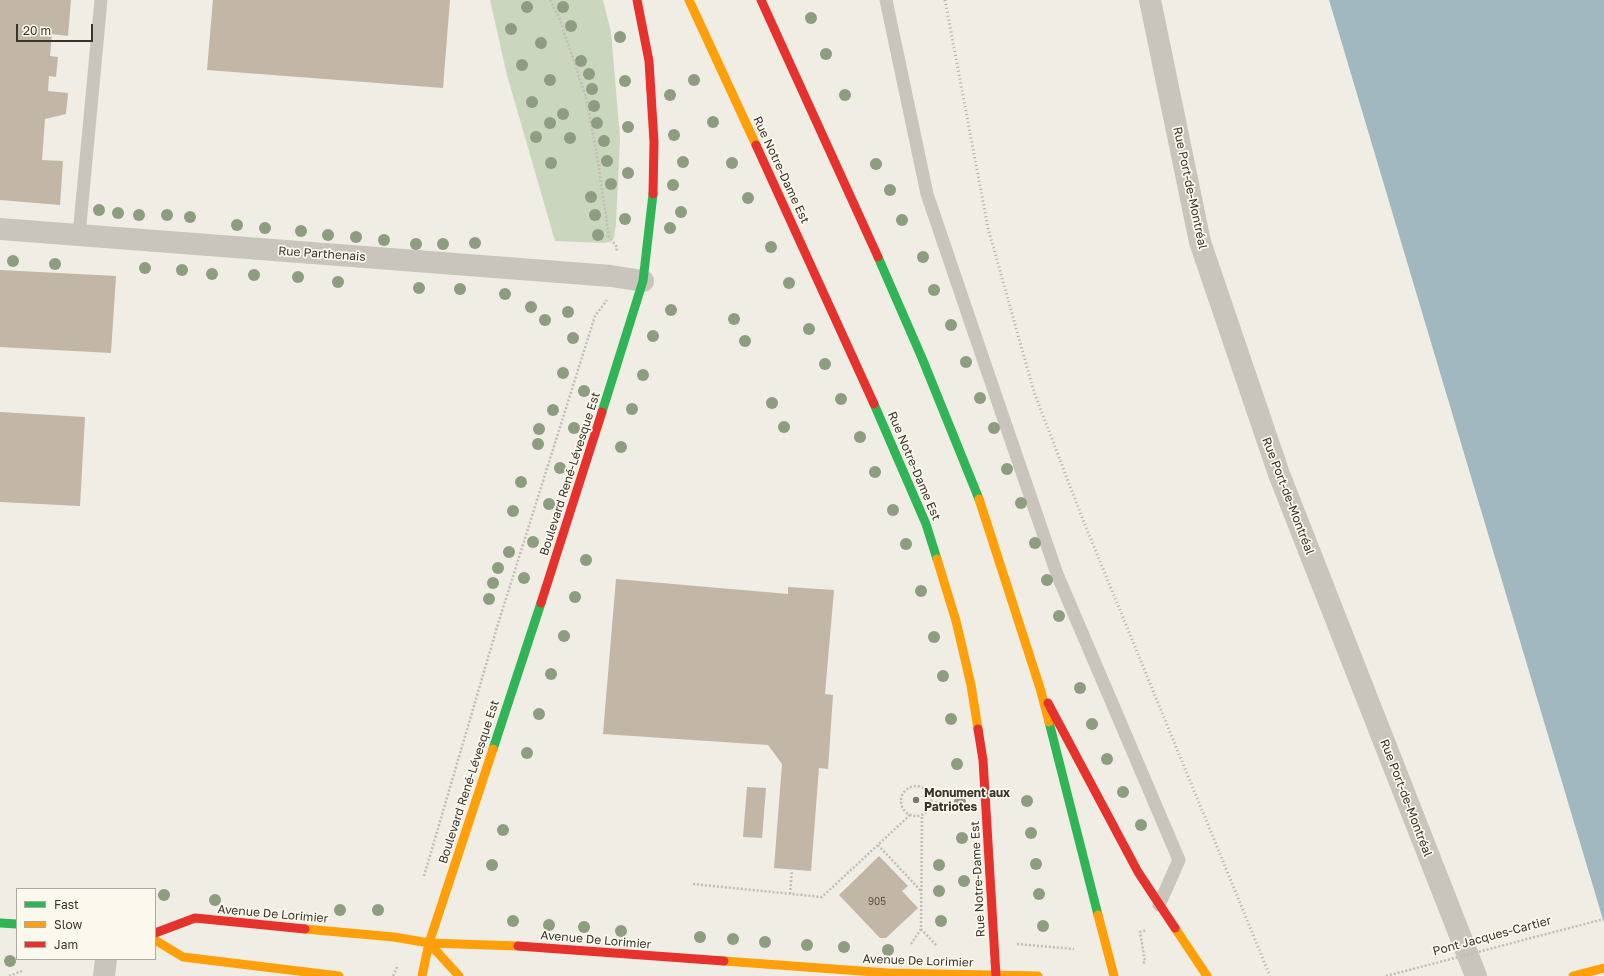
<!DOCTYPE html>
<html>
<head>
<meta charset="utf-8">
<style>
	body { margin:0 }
	#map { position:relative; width:1604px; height:976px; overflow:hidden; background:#efede4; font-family:"Golos Text",sans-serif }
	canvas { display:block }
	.legend { position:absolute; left:16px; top:888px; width:140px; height:72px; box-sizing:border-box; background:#fbf8ed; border:1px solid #aeaa9f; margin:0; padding:5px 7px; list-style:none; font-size:12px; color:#3a342b }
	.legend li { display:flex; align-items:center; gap:8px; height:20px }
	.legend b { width:20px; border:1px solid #aeaa9f }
	.scale { position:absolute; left:16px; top:24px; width:77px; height:18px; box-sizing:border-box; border:2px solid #3a342b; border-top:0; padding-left:5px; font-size:12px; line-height:14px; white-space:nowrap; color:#3a342b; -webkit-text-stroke:3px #fbf8ed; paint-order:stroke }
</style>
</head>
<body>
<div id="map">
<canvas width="1604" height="976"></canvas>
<ul class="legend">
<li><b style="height:5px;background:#30b455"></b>Fast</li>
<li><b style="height:5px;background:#ff9f0a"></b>Slow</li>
<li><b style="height:5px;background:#e5322d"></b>Jam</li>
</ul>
<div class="scale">20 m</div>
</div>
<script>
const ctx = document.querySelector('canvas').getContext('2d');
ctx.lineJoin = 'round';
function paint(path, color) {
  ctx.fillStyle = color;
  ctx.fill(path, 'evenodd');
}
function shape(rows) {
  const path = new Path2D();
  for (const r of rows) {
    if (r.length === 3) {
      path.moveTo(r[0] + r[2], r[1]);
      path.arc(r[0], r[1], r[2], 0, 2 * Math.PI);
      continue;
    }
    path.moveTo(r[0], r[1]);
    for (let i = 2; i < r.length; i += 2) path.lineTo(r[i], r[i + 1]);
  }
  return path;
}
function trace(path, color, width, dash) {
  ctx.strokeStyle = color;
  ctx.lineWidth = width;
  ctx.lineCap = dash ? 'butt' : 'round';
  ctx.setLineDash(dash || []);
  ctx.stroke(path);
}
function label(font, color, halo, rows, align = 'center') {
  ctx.font = font + ' "Golos Text",sans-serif';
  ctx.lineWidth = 3.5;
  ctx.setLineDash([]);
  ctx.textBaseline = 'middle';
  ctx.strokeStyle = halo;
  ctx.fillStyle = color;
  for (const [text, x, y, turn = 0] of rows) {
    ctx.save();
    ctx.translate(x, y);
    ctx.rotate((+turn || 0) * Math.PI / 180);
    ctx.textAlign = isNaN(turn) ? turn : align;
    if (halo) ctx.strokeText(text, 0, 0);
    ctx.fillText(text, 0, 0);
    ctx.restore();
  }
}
paint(shape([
	[490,0,603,0,611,32,620,138,616,224,614,238,610,242,603,243,555,241,507,75]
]), '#cbd6bf');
paint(shape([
	[1329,0,1604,0,1604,923]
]), '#a1b8c0');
paint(shape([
	[0,0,71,0,68,36,52,34,50,56,58,57,56,77,49,76,48,91,68,93,66,114,45,119,42,160,63,161,60,205,0,200],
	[213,0,450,0,443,88,207,70],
	[0,270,116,276,111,353,0,347],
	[0,412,85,417,80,506,0,502],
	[616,579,788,594,788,587,834,590,825,694,833,695,828,769,819,768,811,871,774,868,782,764,768,745,603,734],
	[747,787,766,788,762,838,743,837],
	[879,856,908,886,902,891,918,908,886,938,880,938,839,895]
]), '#c2b6a6');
trace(shape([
	[550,0,560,20,586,97,597,155,609,237,617,247,616,252],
	[916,801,15],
	[931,802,959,806],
	[878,845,921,891],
	[424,876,498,624,595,316,607,300],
	[693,884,822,897,910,815],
	[790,894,792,870],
	[921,929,937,946],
	[911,944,921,929,922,815],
	[1017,944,1074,949],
	[1143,963,1145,962,1140,932,1147,930],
	[9,976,22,971],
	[393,976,398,965]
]), '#c1beb6', 2.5, [2, 2]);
trace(shape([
	[886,0,927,194,978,344,1057,574,1179,860,1159,905],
	[79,235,101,0]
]), '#c9c5bd', 13);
trace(shape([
	[1150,0,1200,242,1279,474,1476,976],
	[0,229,611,276,643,281],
	[104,976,106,959]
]), '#c9c5bd', 22);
trace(shape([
	[878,257,922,358,979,499],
	[874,404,926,524,937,559],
	[602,412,643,281,653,194],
	[1049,722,1098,915],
	[493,749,541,603],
	[0,923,17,924]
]), '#30b455', 9);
trace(shape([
	[689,0,756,145],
	[979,499,1040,688,1049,722],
	[937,559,956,621,971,685,978,729],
	[1098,915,1114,976],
	[1175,928,1207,976],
	[305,929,394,937,429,943,518,946],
	[155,940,183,957,339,976],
	[429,943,459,976],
	[724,961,888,973,1038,976],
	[422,976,429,943,493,749],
	[1573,976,1604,968]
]), '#ff9f0a', 9);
trace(shape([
	[637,0,649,61,654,142,653,194],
	[761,0,878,257],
	[756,145,874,404],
	[541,603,602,412],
	[1048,703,1138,872,1175,928],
	[978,729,983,760,996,976],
	[155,933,195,918,305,929],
	[518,946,724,961]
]), '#e5322d', 9);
trace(shape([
	[945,0,988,228,1034,392,1083,520,1270,976]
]), '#b1aea7', 3, [1, 3]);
trace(shape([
	[1386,976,1604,919]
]), '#c1beb6', 2.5, [2, 2]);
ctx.fillStyle = '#8e9c80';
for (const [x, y] of [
	[527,7],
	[563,7],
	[811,18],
	[571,26],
	[511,29],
	[620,37],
	[541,43],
	[826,54],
	[581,61],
	[522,65],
	[589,74],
	[550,80],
	[694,80],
	[625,81],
	[592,89],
	[670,95],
	[845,95],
	[532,102],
	[594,106],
	[563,114],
	[713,122],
	[550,123],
	[597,123],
	[628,127],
	[674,135],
	[536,137],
	[570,138],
	[604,141],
	[607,161],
	[683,162],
	[551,163],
	[732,163],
	[876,164],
	[628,173],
	[611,184],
	[673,185],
	[890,190],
	[591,197],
	[748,198],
	[99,210],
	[681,212],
	[118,213],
	[139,215],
	[167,215],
	[595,215],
	[190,217],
	[625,219],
	[902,220],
	[237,225],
	[265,228],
	[670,228],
	[301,231],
	[328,235],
	[598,235],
	[356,237],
	[384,240],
	[475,243],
	[416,244],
	[443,244],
	[771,247],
	[923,257],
	[13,261],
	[55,264],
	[145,268],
	[182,270],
	[212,274],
	[254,275],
	[298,277],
	[338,282],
	[789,283],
	[419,288],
	[460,289],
	[934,290],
	[505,294],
	[531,307],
	[671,310],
	[568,312],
	[734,319],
	[545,320],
	[951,325],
	[809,329],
	[653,336],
	[573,338],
	[745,341],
	[966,362],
	[825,364],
	[563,373],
	[643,375],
	[584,391],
	[980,398],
	[841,399],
	[772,403],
	[632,409],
	[553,410],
	[784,427],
	[574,428],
	[994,428],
	[539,429],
	[860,437],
	[538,444],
	[621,447],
	[560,468],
	[1007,469],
	[875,472],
	[521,482],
	[1021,503],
	[549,504],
	[893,510],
	[513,511],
	[533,542],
	[1035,543],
	[906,544],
	[509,552],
	[586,560],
	[498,568],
	[524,578],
	[1047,580],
	[493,583],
	[921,591],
	[575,597],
	[489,599],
	[1059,616],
	[564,636],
	[934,637],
	[551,674],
	[943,676],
	[1080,688],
	[539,714],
	[951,719],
	[1092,724],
	[527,753],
	[1107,759],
	[957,764],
	[1123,792],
	[1027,801],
	[960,802],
	[1141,825],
	[503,830],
	[1031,833],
	[962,838],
	[1036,864],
	[492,865],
	[939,865],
	[964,881],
	[939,891],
	[1039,894],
	[164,895],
	[215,900],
	[340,910],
	[378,910],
	[513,921],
	[941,921],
	[549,925],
	[1043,926],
	[584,927],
	[621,931],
	[700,937],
	[733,939],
	[765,942],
	[807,945],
	[844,947],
	[888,950],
	[10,961]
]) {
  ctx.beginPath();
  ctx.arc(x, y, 6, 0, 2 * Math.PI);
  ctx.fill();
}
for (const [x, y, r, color] of [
	[916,800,4,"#79756c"]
]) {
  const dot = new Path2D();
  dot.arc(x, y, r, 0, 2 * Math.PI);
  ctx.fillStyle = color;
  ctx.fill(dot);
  trace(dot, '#fbf8ed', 1.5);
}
label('10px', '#5c544a', null, [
	["905",877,902]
]);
label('12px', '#3a342b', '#fbf8ed', [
	["Rue Notre-Dame Est",781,170,65],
	["Rue Port-de-Montréal",1190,188,78],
	["Rue Parthenais",322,254,4],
	["Rue Notre-Dame Est",914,466,67],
	["Boulevard René-Lévesque Est",570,474,-72],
	["Rue Port-de-Montréal",1288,496,69],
	["Boulevard René-Lévesque Est",469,782,-72],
	["Rue Port-de-Montréal",1406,798,69],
	["Rue Notre-Dame Est",978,879,-93],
	["Avenue De Lorimier",273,914,5],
	["Pont Jacques-Cartier",1492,936,-15],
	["Avenue De Lorimier",596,940,5],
	["Avenue De Lorimier",918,961,2]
]);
label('bold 12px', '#3a342b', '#fbf8ed', [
	["Monument aux",924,793],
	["Patriotes",924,807]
], 'left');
</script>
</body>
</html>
